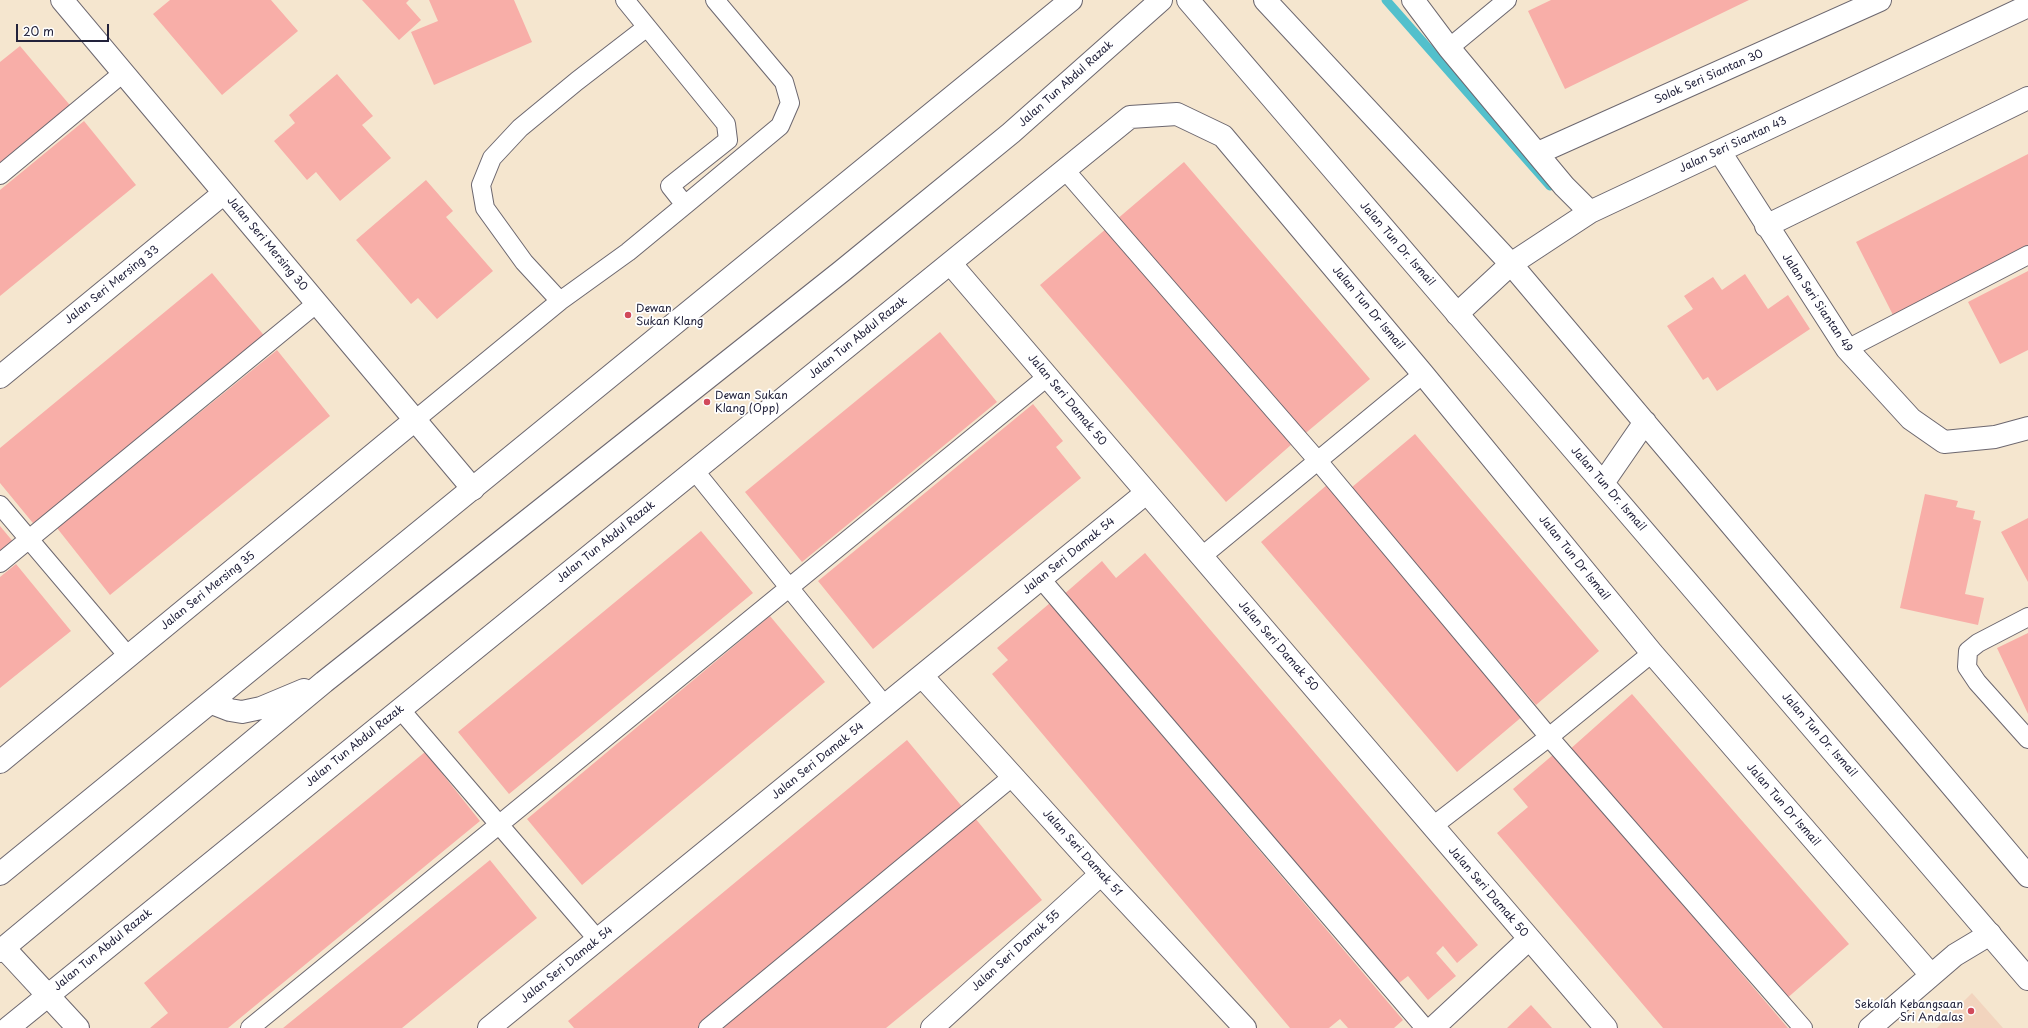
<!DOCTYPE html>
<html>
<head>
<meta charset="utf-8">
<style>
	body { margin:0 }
	#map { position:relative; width:2028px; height:1028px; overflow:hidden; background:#f5e6cf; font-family:"Playpen Sans",sans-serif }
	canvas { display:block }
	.scale { position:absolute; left:16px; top:24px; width:93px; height:18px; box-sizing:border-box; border:2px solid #22223b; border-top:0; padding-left:5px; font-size:12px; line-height:14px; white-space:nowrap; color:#22223b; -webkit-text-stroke:3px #fff; paint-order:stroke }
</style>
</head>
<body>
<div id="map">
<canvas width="2028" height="1028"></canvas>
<div class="scale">20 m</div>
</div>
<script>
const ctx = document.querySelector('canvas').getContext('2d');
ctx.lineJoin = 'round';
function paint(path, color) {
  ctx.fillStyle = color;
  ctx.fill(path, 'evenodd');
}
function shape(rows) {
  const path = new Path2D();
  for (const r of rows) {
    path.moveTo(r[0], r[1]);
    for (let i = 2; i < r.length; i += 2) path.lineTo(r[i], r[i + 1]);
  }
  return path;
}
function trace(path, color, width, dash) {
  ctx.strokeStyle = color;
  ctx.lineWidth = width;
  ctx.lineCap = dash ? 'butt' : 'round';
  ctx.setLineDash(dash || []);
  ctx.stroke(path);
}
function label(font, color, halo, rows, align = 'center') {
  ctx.font = font + ' "Playpen Sans",sans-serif';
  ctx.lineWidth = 3.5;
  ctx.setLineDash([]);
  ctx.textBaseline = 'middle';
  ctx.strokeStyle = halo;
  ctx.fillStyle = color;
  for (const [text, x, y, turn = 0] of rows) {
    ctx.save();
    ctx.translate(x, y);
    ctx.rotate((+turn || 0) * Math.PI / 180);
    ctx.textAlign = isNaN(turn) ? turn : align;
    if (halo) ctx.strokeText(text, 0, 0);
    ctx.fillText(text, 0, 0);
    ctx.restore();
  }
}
paint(shape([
	[1972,993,2003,1028,1937,1028]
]), '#f2d4be');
trace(shape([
	[1386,0,1550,186]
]), '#53c0cc', 9);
paint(shape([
	[170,0,271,0,298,31,222,95,153,14],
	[362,0,409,0,406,3,421,20,399,40],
	[429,0,514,0,532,42,434,85,411,32,438,21],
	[1551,0,1749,0,1565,89,1528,11],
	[20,46,74,110,0,171,0,62],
	[337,74,373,116,362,125,391,158,340,201,316,172,307,180,274,141,295,123,289,115],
	[84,121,136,185,0,296,0,190],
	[2028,154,2028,245,1893,315,1856,242],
	[1184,162,1370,379,1301,437,1116,220],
	[426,180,453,211,446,217,493,271,437,319,418,298,411,304,356,240],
	[1107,228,1292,444,1226,502,1040,285],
	[2028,271,2028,350,2000,364,1968,302],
	[212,273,267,339,37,528,0,483,0,448],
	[1745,274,1768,309,1788,295,1810,329,1717,391,1708,377,1703,380,1667,326,1693,309,1684,296,1713,277,1722,290],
	[940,332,997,402,802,562,745,492],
	[277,350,330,416,110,595,57,528],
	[1033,404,1063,441,1056,447,1081,478,873,649,818,581],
	[1415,434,1599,651,1536,705,1351,488],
	[1328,484,1524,715,1457,772,1261,542],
	[1925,494,1958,501,1956,507,1975,511,1973,519,1981,521,1965,594,1984,598,1978,625,1900,608],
	[2028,518,2028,582,2001,532],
	[0,526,15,544,0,557],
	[701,531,753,593,509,794,458,732],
	[1145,553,1478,945,1457,963,1443,946,1436,953,1456,976,1428,1000,1408,976,1394,987,1062,596,1102,561,1116,578],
	[16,564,71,631,0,688,0,577],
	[1050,603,1403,1020,1394,1028,1348,1028,1340,1019,1329,1028,1290,1028,992,674,1008,660,997,648],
	[770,616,825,682,582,885,527,819],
	[2028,633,2028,714,1997,648],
	[1632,694,1849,944,1785,1000,1568,751],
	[907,740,964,809,700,1028,574,1028,568,1021],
	[425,752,480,821,228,1028,150,1028,168,1013,144,983],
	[1554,754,1788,1028,1663,1028,1497,833,1528,807,1513,789],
	[975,818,1042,900,886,1028,718,1028],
	[490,860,537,918,402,1028,283,1028],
	[1531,1005,1552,1028,1507,1028]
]), '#f8aea8');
const service = shape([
	[1449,48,1507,0],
	[1065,170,1318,461,1549,737,1803,1028],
	[0,175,123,73],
	[685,205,780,126,790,103,784,82,715,0],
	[560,301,524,262,485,208,481,185,492,158,520,128,577,81,647,27],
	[1847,349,2028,255],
	[415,420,560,301,628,252,685,205,670,186,728,140,726,124,625,0],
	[694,470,885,706],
	[0,505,128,656],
	[1201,557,1423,374],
	[0,563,317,303],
	[1041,579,1425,1028],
	[2028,617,1978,643,1968,651,1967,667,1977,682,2028,739],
	[400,709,598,940],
	[1433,826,1549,737,1652,653],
	[250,1028,1047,377],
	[708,1028,1012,777]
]);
const minor = shape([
	[62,0,473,489],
	[1413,0,1449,48,1564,186,1590,212],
	[1720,152,1847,349,1911,419,1944,442,1995,437,2028,428],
	[1538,153,1880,0],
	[1766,226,2028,98],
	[950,263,1606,1028],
	[1457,314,1511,264,1590,212,2028,6],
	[0,377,224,193],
	[922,676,1101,874,1245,1028],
	[0,762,415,420],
	[4,948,78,1028],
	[8,1028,1130,117,1177,114,1223,136,1423,374,1652,653,1931,975],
	[489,1028,1146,493],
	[932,1028,1101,874],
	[1433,1028,1529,939],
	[1870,1028,1955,955,1990,934]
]);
const tertiary = shape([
	[1188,0,2028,979],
	[1265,0,1511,264,2028,876],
	[1603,483,1645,422]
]);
const secondary = shape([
	[212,703,230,710,242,712,261,708,304,690],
	[0,874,1071,0],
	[0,951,324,682,842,271,1011,133,1161,0]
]);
trace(service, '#6c676f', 20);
trace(minor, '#6c676f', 24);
trace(tertiary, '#6c676f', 24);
trace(secondary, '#6c676f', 24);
trace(service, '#fff', 18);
trace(minor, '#fff', 22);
trace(tertiary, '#fff', 22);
trace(secondary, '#fff', 22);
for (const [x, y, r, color] of [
	[628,315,4,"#d1495b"],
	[707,402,4,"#d1495b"],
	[1971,1011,4,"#d1495b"]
]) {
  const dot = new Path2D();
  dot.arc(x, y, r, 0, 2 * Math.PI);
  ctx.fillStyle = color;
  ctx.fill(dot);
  trace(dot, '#fff', 1.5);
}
label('11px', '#22223b', '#fff', [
	["Solok Seri Siantan 30",1709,77,-24],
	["Jalan Tun Abdul Razak",1066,84,-42],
	["Jalan Seri Siantan 43",1733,145,-25],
	["Jalan Seri Mersing 30",267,244,50],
	["Jalan Tun Dr. Ismail",1397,244,49],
	["Jalan Seri Mersing 33",112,285,-39],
	["Jalan Seri Siantan 49",1817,303,56],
	["Jalan Tun Dr Ismail",1368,308,50],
	["Jalan Tun Abdul Razak",858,338,-39],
	["Jalan Seri Damak 50",1067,400,50],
	["Jalan Tun Dr. Ismail",1608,489,49],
	["Jalan Tun Abdul Razak",606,542,-39],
	["Jalan Seri Damak 54",1069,556,-39],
	["Jalan Tun Dr Ismail",1574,558,51],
	["Jalan Seri Mersing 35",208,591,-39],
	["Jalan Seri Damak 50",1278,646,49],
	["Jalan Tun Dr. Ismail",1819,735,49],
	["Jalan Tun Abdul Razak",355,746,-39],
	["Jalan Seri Damak 54",818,761,-39],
	["Jalan Tun Dr Ismail",1783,805,49],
	["Jalan Seri Damak 51",1082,853,48],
	["Jalan Seri Damak 50",1488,892,49],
	["Jalan Tun Abdul Razak",103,950,-39],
	["Jalan Seri Damak 55",1016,951,-42],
	["Jalan Seri Damak 54",567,965,-39]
]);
label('11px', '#22223b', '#fff', [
	["Dewan",636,309],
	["Sukan Klang",636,322],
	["Dewan Sukan",715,396],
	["Klang (Opp)",715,409],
	["Sekolah Kebangsaan",1963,1005,"right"],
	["Sri Andalas",1963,1018,"right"]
], 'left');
</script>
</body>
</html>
